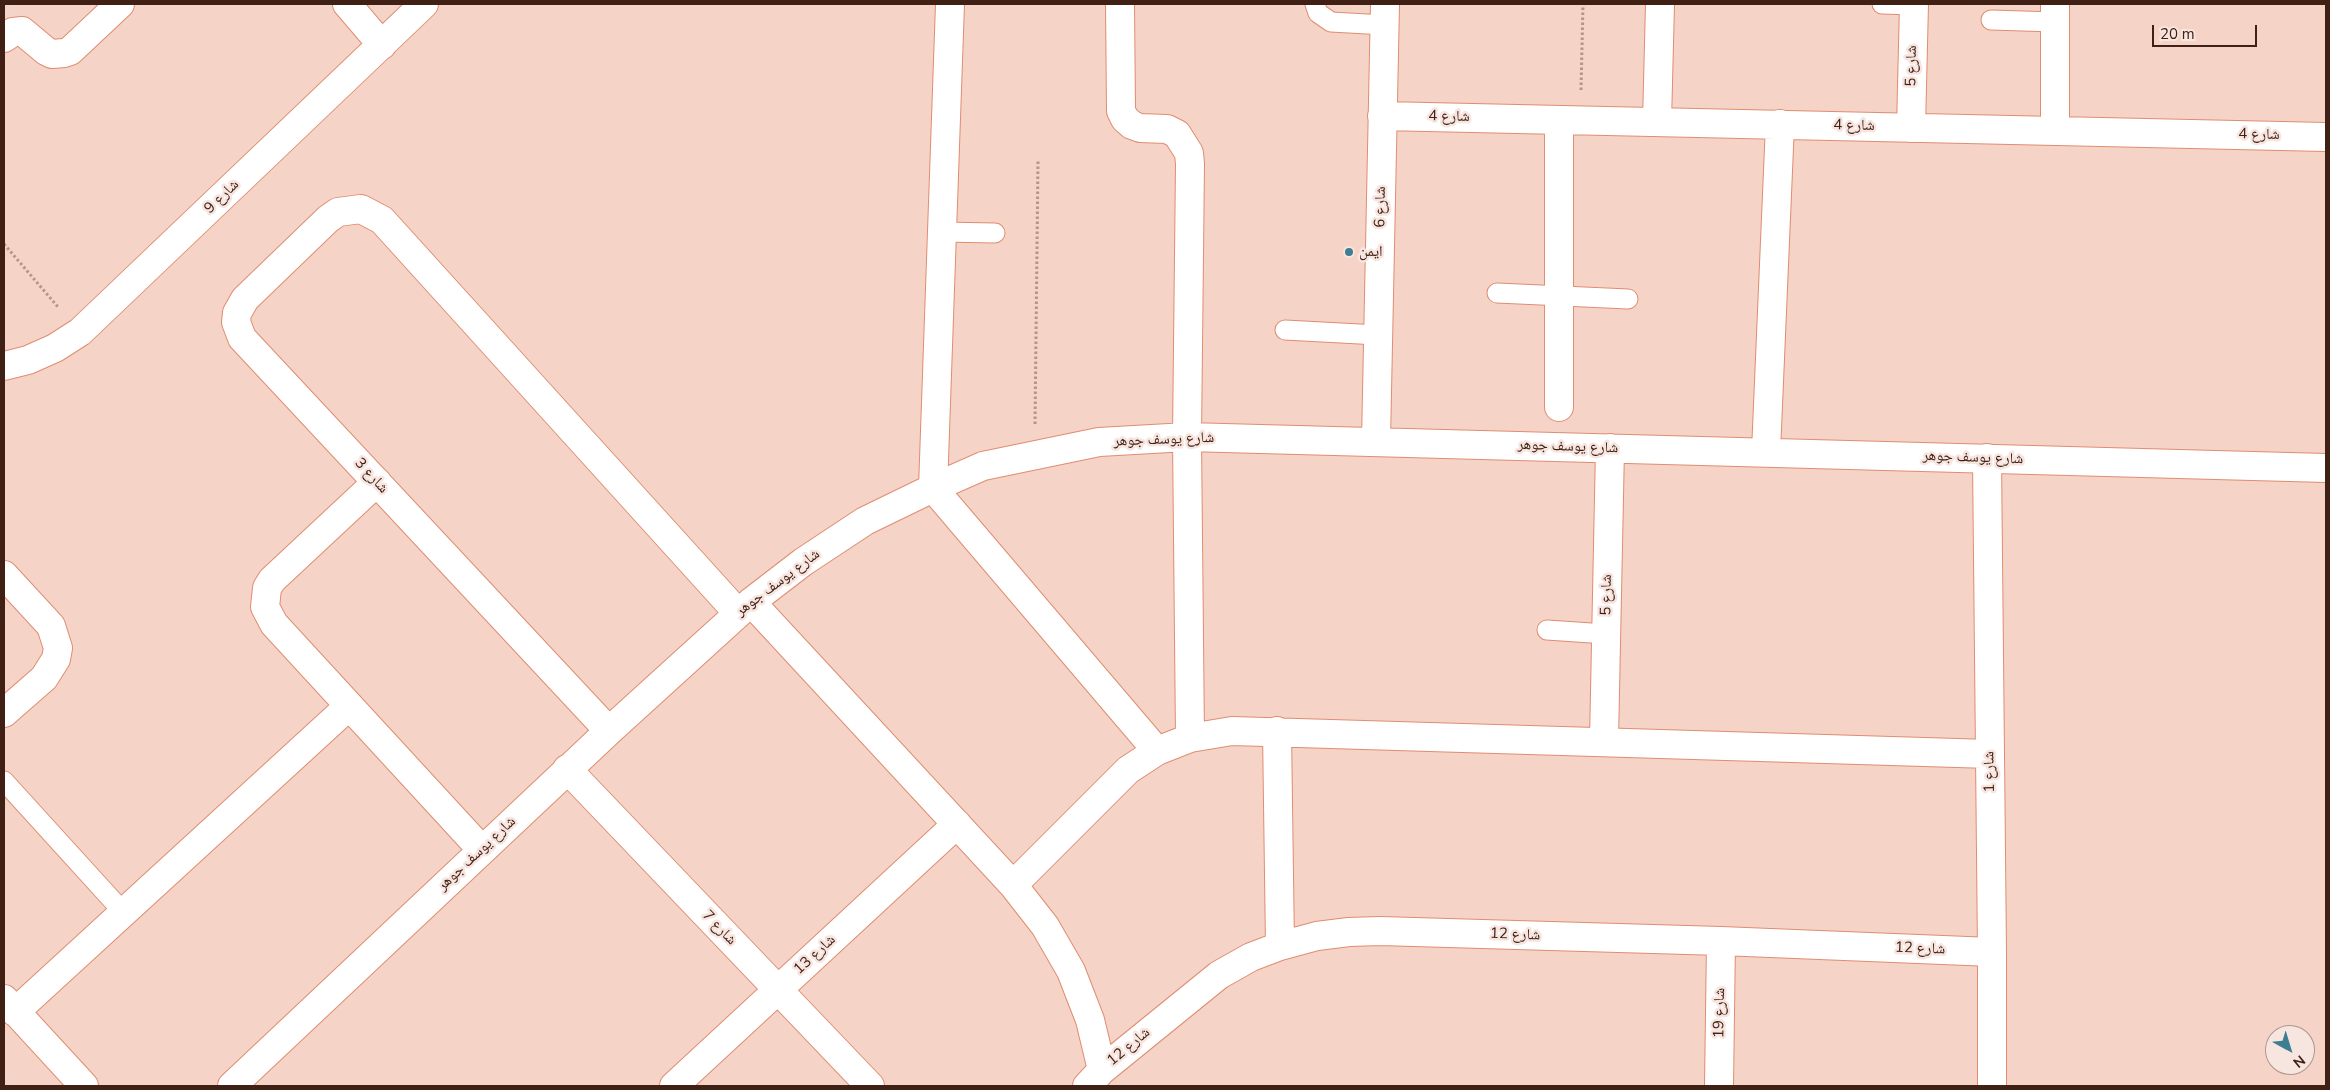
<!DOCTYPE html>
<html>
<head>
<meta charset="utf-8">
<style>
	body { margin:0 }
	#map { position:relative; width:2330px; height:1090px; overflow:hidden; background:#f6d3c7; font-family:"Nunito Sans",sans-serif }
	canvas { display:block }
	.frame { position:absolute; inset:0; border:5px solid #402015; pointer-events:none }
	.north { position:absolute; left:2265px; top:1025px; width:50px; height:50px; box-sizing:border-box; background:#f7e5df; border:1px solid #ae968e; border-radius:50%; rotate:141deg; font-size:14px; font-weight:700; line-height:20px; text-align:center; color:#402015 }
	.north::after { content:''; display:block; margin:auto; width:18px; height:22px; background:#3d7e91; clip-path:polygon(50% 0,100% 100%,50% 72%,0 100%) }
	.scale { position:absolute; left:2152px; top:25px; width:105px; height:22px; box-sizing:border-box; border:2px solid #402015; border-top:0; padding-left:6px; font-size:15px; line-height:18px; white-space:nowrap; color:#402015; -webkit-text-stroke:4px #f7e5df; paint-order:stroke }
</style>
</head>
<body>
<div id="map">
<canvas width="2330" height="1090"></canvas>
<div class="frame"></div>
<div class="north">N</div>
<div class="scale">20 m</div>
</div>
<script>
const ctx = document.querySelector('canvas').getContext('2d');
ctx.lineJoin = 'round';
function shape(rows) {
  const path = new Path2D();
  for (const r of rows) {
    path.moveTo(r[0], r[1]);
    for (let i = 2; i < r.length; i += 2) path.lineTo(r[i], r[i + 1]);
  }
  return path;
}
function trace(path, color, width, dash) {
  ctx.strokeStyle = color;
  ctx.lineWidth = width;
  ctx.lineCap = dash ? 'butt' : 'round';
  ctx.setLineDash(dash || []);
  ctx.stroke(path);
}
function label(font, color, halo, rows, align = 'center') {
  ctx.font = font + ' "Nunito Sans","Noto Naskh Arabic",sans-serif';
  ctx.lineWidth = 5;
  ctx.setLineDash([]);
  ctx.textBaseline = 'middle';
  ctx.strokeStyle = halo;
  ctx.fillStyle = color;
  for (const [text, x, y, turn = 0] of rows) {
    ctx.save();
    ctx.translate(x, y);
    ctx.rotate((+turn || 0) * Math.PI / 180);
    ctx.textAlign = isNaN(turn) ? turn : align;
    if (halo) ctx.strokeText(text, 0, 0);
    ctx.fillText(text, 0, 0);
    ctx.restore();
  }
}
const service = shape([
	[1315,4,1318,13,1331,22,1385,25],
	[1882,4,1914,5],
	[1991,20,2055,22],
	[942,232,995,233],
	[1497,293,1628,299],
	[1285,330,1378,335],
	[1547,630,1606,634],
	[4,781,124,913]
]);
const minor = shape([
	[347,4,382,45],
	[950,4,933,488,1157,751],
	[1120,4,1121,111,1125,119,1132,125,1140,128,1167,129,1177,134,1189,153,1190,164,1187,437,1190,738],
	[4,38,13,32,22,31,46,51,52,54,64,53,70,51,120,4],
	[1382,116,2326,137],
	[1559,120,1559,407],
	[1657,122,1660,4],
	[1911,128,1914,4],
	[2055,131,2055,4],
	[4,366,28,360,55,348,80,332,424,4],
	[1376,441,1385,4],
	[1766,452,1780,124],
	[1987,458,1992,952,1992,1086],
	[377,482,272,580,267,588,265,607,274,624,482,850],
	[4,575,51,626,58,648,56,659,44,678,4,713],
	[751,602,1013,885,1045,926,1071,971,1090,1020,1102,1070],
	[609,731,242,338,236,322,237,313,245,299,328,219,338,212,361,209,382,220,738,613],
	[1277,731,1280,946],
	[1604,741,1610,448],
	[567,769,870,1086],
	[1013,885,1128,770,1157,751,1190,738,1232,731,1990,754],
	[4,999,84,1086],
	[15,1012,349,706],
	[232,1086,609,731,751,602,803,562,865,521,933,488,983,466,1099,442,1187,437,2326,468],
	[674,1086,957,824],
	[1087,1086,1102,1070,1219,975,1251,957,1280,946,1317,936,1349,932,1380,931,1721,941,1992,952],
	[1719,1086,1721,941]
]);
trace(service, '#df8d71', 21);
trace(minor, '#df8d71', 30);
trace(shape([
	[1581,90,1583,4],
	[4,244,58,307],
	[1035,424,1038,161]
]), '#b69488', 3, [2.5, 2.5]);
trace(service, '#fff', 19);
trace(minor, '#fff', 28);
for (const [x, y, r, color] of [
	[1349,252,5,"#3d7e91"]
]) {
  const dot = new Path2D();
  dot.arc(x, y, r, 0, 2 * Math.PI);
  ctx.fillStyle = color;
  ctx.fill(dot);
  trace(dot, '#f7e5df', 2);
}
label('15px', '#402015', '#f7e5df', [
	["شارع 5",1912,66,-89],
	["شارع 4",1449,117,1],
	["شارع 4",1854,126,1],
	["شارع 4",2259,135,1],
	["شارع 9",222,197,-44],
	["شارع 6",1381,207,-89],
	["شارع يوسف جوهر",1164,440,-2],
	["شارع يوسف جوهر",1568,447,2],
	["شارع يوسف جوهر",1973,458,2],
	["شارع 3",371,476,47],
	["شارع يوسف جوهر",778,583,-37],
	["شارع 5",1607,595,-89],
	["شارع 1",1990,772,-91],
	["شارع يوسف جوهر",477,854,-43],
	["شارع 7",719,928,46],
	["شارع 12",1515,935,2],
	["شارع 12",1920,949,2],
	["شارع 13",815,955,-43],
	["شارع 19",1720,1013,-89],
	["شارع 12",1129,1047,-40]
]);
label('15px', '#402015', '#f7e5df', [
	["ايمن",1359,252]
], 'left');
</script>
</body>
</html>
